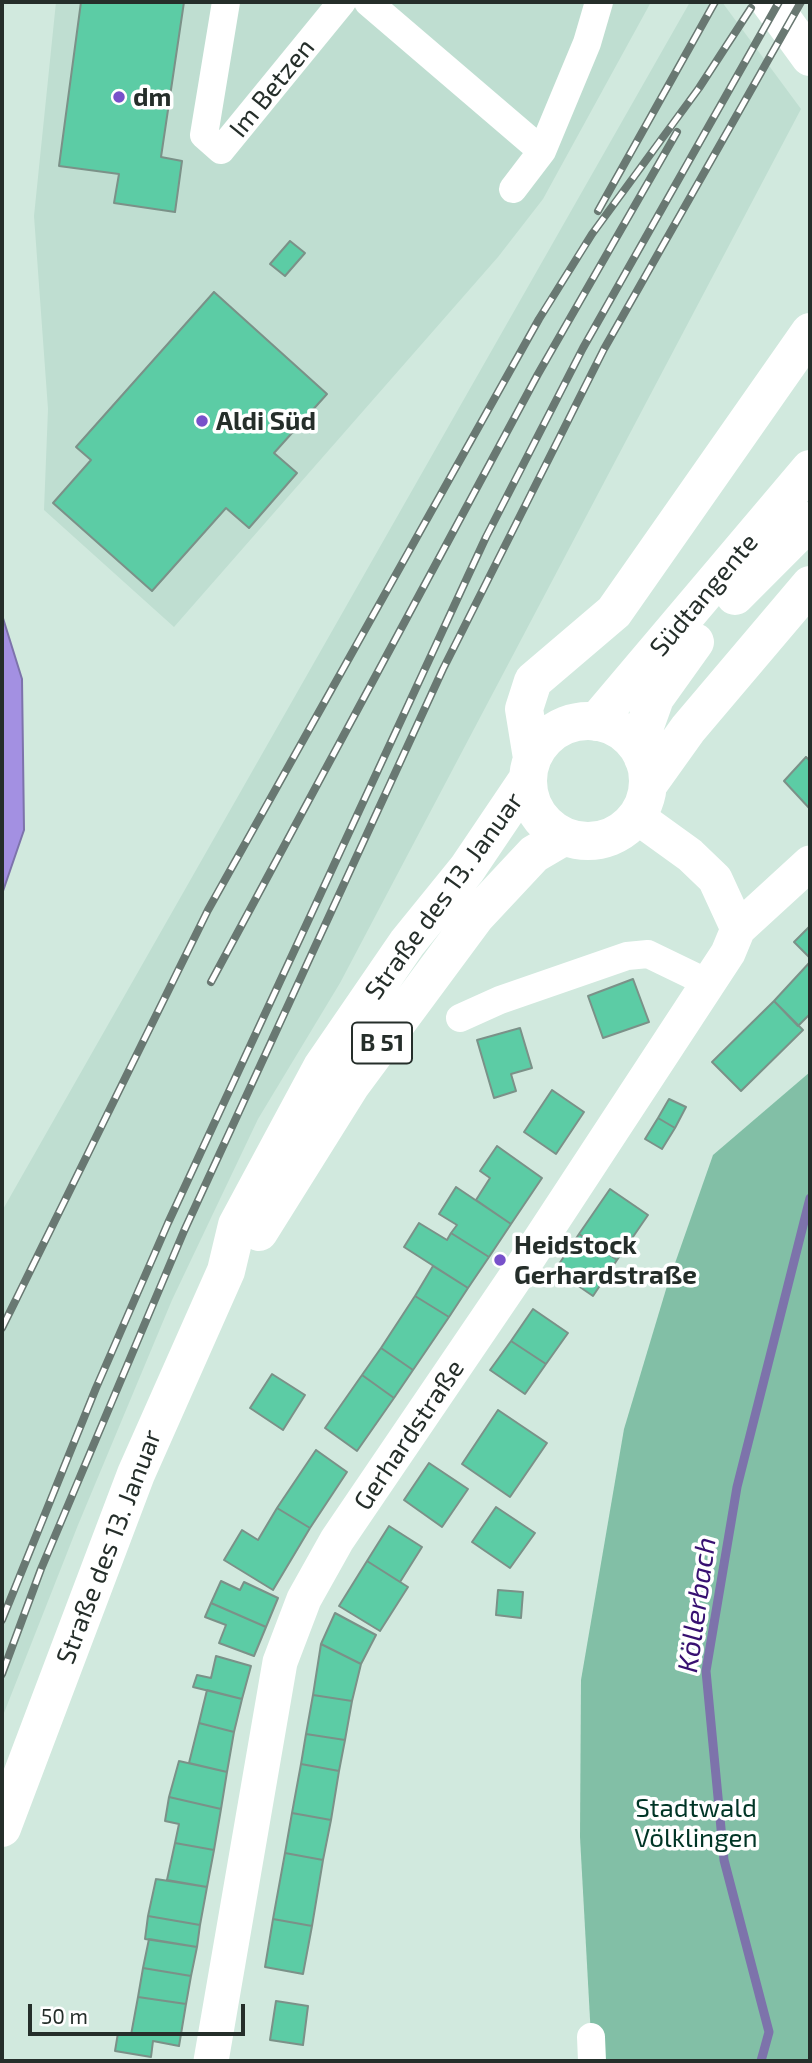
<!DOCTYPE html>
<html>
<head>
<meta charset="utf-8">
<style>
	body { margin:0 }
	#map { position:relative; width:812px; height:2063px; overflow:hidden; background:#d1e9de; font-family:"Exo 2",sans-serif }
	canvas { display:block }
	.frame { position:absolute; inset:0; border:4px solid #252e2a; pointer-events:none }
	.scale { position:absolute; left:28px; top:2004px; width:217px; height:32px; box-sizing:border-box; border:4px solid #252e2a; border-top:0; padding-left:9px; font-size:21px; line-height:24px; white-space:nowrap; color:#252e2a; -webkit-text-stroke:5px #fff; paint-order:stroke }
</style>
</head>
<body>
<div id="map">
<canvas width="812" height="2063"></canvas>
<div class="frame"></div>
<div class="scale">50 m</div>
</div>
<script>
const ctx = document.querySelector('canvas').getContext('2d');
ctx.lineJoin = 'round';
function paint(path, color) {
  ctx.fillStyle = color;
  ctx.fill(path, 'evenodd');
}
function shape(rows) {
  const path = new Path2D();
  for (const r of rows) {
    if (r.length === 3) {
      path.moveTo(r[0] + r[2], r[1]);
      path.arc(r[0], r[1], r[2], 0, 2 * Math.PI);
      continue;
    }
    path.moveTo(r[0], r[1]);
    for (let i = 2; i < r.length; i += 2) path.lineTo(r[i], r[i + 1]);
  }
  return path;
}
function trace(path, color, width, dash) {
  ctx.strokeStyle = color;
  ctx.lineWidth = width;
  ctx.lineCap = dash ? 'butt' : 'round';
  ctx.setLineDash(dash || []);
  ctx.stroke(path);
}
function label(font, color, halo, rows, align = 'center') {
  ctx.font = font + ' "Exo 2",sans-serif';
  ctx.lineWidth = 7;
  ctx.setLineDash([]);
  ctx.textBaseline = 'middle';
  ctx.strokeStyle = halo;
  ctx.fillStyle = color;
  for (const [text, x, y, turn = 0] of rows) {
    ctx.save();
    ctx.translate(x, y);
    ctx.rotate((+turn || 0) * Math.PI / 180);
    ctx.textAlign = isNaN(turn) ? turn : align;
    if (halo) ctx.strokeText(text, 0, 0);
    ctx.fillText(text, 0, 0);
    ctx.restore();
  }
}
paint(shape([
	[56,2,651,2,543,199,498,257,174,627,44,510,48,409,34,216],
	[690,2,722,2,801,109,340,983,258,1119,172,1300,78,1525,2,1718,2,1211]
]), '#bfded1');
paint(shape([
	[810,1072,810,2061,604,2061,591,2037,580,1837,581,1680,624,1429,667,1286,713,1155]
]), '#82bfa6');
const water = shape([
	[2,615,22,679,24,830,2,894,2,615]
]);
paint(water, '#a390e2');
trace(water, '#7d73ab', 2);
trace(shape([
	[761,2061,769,2032,724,1860,706,1671,737,1487,810,1198]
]), '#7d73ab', 9);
const building = shape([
	[81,2,184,2,161,157,182,161,175,212,114,203,119,174,59,166,81,2],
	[290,241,305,253,285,276,270,264,290,241],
	[214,292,327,394,274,453,297,473,249,528,226,508,152,591,53,503,91,460,76,447,214,292],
	[806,757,810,761,810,809,784,781,806,757],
	[810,926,810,958,794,942,810,926],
	[810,962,810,1014,798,1026,774,1001,810,962],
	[633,979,649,1022,603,1038,588,996,633,979],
	[774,1001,803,1030,741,1091,712,1062,774,1001],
	[520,1028,532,1068,511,1074,516,1091,494,1098,477,1040,520,1028],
	[552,1090,584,1112,556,1154,524,1132,552,1090],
	[669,1099,686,1107,675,1128,658,1118,669,1099],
	[658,1118,675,1128,662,1149,645,1139,658,1118],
	[497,1146,542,1178,511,1224,476,1200,490,1178,480,1171,497,1146],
	[456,1187,511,1224,489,1257,451,1233,457,1225,439,1214,456,1187],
	[610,1189,648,1215,617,1260,579,1234,610,1189],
	[419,1223,447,1240,451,1233,489,1257,468,1288,404,1247,419,1223],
	[579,1234,617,1260,593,1296,555,1270,579,1234],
	[433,1266,468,1288,449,1317,415,1296,433,1266],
	[415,1296,449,1317,413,1370,381,1348,415,1296],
	[533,1309,568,1333,546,1364,511,1341,533,1309],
	[511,1341,546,1364,525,1394,490,1370,511,1341],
	[381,1348,413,1370,394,1398,362,1375,381,1348],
	[272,1374,305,1395,283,1430,250,1408,272,1374],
	[362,1375,394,1398,357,1451,325,1428,362,1375],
	[498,1410,547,1443,510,1497,462,1464,498,1410],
	[316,1450,347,1472,310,1528,277,1508,316,1450],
	[429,1463,468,1489,442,1527,404,1500,429,1463],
	[496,1507,535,1533,510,1568,472,1542,496,1507],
	[277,1508,310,1528,273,1590,224,1560,242,1530,258,1540,277,1508],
	[389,1526,422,1547,400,1582,367,1561,389,1526],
	[367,1561,408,1587,380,1631,339,1606,367,1561],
	[221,1581,240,1590,244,1582,278,1598,266,1627,211,1603,221,1581],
	[498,1590,523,1592,521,1618,496,1615,498,1590],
	[211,1603,266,1627,254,1656,219,1643,226,1625,205,1617,211,1603],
	[335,1613,376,1635,361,1664,321,1644,335,1613],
	[321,1644,361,1664,352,1701,313,1695,321,1644],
	[216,1656,251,1666,242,1699,193,1687,197,1675,211,1678,216,1656],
	[207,1690,242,1699,234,1732,199,1723,207,1690],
	[313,1695,352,1701,345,1740,306,1734,313,1695],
	[199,1723,234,1732,227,1772,189,1763,199,1723],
	[306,1734,345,1740,339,1771,301,1764,306,1734],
	[179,1761,227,1772,221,1809,169,1797,179,1761],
	[301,1764,339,1771,331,1820,292,1813,301,1764],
	[169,1797,221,1809,214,1850,175,1843,179,1824,165,1821,169,1797],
	[292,1813,331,1820,323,1860,285,1853,292,1813],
	[175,1843,214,1850,207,1887,167,1880,175,1843],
	[285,1853,323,1860,312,1926,273,1919,285,1853],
	[156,1879,207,1887,200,1925,148,1916,156,1879],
	[148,1916,200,1925,197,1947,145,1939,148,1916],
	[273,1919,312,1926,303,1974,265,1967,273,1919],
	[149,1939,197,1947,191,1976,143,1968,149,1939],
	[143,1968,191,1976,186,2004,138,1997,143,1968],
	[138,1997,186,2004,179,2046,153,2041,151,2057,115,2051,118,2033,131,2035,138,1997],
	[276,2001,308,2006,303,2045,270,2040,276,2001]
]);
paint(building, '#5ccca5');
trace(building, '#7b9188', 2);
trace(shape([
	[226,2,204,135,221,150,342,2],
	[368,2,542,151],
	[513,189,542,151,587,43,599,2],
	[460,1018,500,1000,627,956,648,954,708,983],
	[591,2037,592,2061]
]), '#fff', 28);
trace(shape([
	[636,816,690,855,715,879,738,929],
	[211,2061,280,1662,304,1599,337,1540,519,1272,728,953,738,929,810,863]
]), '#fff', 35);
trace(shape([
	[770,2,810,57]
]), '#fff', 38);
trace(shape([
	[735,596,810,521],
	[588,781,60],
	[596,722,810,469],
	[532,758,524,709,533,681,614,612,810,332],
	[643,758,645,726,655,698,695,642],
	[648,785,688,729,810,585],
	[259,1232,351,1085,476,916,534,854,563,837],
	[2,1828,136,1474,226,1271,237,1225,322,1067,407,943,467,869,527,780]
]), '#fff', 38);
const rail = shape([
	[598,211,715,2],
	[211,982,538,374,677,132],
	[2,1328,208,910,539,319,592,234,699,88,751,8],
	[2,1620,96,1388,168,1223,486,537,583,348,779,2],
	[2,1674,41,1569,184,1231,443,669,604,349,801,2]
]);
trace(rail, '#697872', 8);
trace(rail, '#fff', 5, [16]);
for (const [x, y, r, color] of [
	[119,97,7,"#7751ca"],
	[202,421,7,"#7751ca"],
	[500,1260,7,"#7751ca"]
]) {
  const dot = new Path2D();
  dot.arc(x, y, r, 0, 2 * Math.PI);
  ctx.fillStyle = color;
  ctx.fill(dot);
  trace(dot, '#fff', 2.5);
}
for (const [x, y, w] of [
	[382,1043,60]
]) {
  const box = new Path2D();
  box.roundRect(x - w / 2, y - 20.5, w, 41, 5);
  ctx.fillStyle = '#fff';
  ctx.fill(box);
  trace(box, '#252e2a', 2);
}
label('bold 24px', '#252e2a', null, [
	["B 51",382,1043]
]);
label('26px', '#252e2a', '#fff', [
	["Im Betzen",272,88,-51],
	["Südtangente",704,595,-50],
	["Straße des 13. Januar",444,896,-54],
	["Gerhardstraße",409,1435,-56],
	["Straße des 13. Januar",109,1547,-69]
]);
label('bold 26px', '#252e2a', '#fff', [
	["dm",133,97],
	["Aldi Süd",216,421],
	["Heidstock",514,1245],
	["Gerhardstraße",514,1275]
], 'left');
label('26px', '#003526', '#fff', [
	["Stadtwald",696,1808],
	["Völklingen",696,1838]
]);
label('italic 28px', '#371071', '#fff', [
	["Köllerbach",697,1605,-82]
]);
</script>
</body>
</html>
